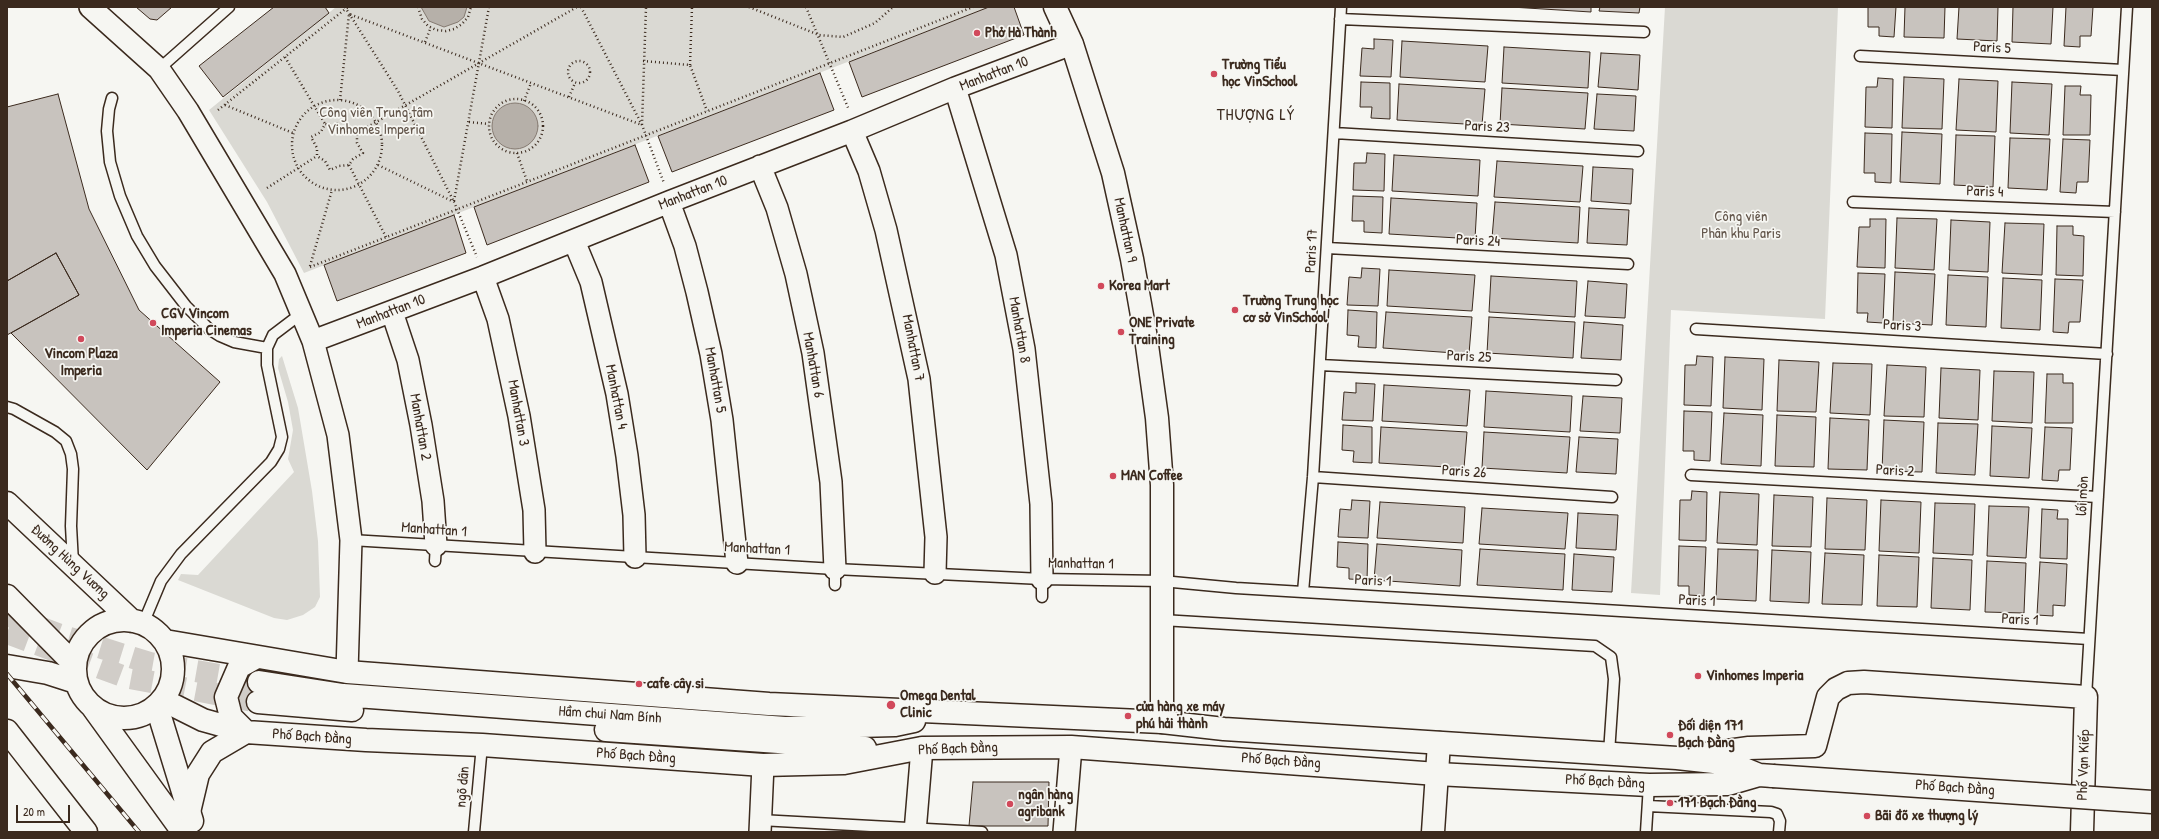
<!DOCTYPE html>
<html>
<head>
<meta charset="utf-8">
<style>
	body { margin:0 }
	#map { position:relative; width:2159px; height:839px; overflow:hidden; background:#f6f6f2; font-family:"Patrick Hand",sans-serif }
	canvas { display:block }
	.frame { position:absolute; inset:0; border:8px solid #3b2a1e; pointer-events:none }
	.scale { position:absolute; left:16px; top:805px; width:54px; height:18px; box-sizing:border-box; border:2px solid #3b2a1e; border-top:0; padding-left:5px; font-size:12px; line-height:14px; white-space:nowrap; color:#3b2a1e; -webkit-text-stroke:3px #f6f6f2; paint-order:stroke }
</style>
</head>
<body>
<div id="map">
<canvas width="2159" height="839"></canvas>
<div class="frame"></div>
<div class="scale">20 m</div>
</div>
<script>
const ctx = document.querySelector('canvas').getContext('2d');
ctx.lineJoin = 'round';
function paint(path, color) {
  ctx.fillStyle = color;
  ctx.fill(path, 'evenodd');
}
function shape(rows) {
  const path = new Path2D();
  for (const r of rows) {
    if (r.length === 3) {
      path.moveTo(r[0] + r[2], r[1]);
      path.arc(r[0], r[1], r[2], 0, 2 * Math.PI);
      continue;
    }
    path.moveTo(r[0], r[1]);
    for (let i = 2; i < r.length; i += 2) path.lineTo(r[i], r[i + 1]);
  }
  return path;
}
function trace(path, color, width, dash) {
  ctx.strokeStyle = color;
  ctx.lineWidth = width;
  ctx.lineCap = dash ? 'butt' : 'round';
  ctx.setLineDash(dash || []);
  ctx.stroke(path);
}
function label(font, color, halo, rows, align = 'center') {
  ctx.font = font + ' "Patrick Hand",sans-serif';
  ctx.lineWidth = 3.5;
  ctx.setLineDash([]);
  ctx.textBaseline = 'middle';
  ctx.strokeStyle = halo;
  ctx.fillStyle = color;
  for (const [text, x, y, turn = 0] of rows) {
    ctx.save();
    ctx.translate(x, y);
    ctx.rotate((+turn || 0) * Math.PI / 180);
    ctx.textAlign = isNaN(turn) ? turn : align;
    if (halo) ctx.strokeText(text, 0, 0);
    ctx.fillText(text, 0, 0);
    ctx.restore();
  }
}
paint(shape([
	[336,7,989,7,304,273,267,202,209,110],
	[1665,7,1838,7,1825,319,1671,310,1660,595,1631,593],
	[282,356,298,408,312,491,318,541,320,597,315,607,303,615,287,620,274,618,178,580,181,574,198,575,294,472,288,459,293,430,288,402,278,368,279,359]
]), '#dad9d3');
const water = shape([
	[421,7,467,7,464,17,458,22,444,27,429,21,421,7],
	[515,126,23]
]);
paint(water, '#b6b0a9');
trace(water, '#857a71', 1);
paint(shape([
	[2146,776,2152,776,2152,823,2142,822]
]), '#f6f6f2');
const building = shape([
	[136,7,172,7,157,20,150,19,136,7],
	[274,7,325,7,329,13,223,97,199,66,274,7],
	[989,7,1014,7,1024,35,862,97,849,62,989,7],
	[1511,7,1591,7,1591,12,1511,7],
	[1600,7,1640,7,1639,13,1599,11,1600,7],
	[1868,7,1896,7,1894,37,1879,36,1879,27,1868,27,1868,7],
	[1905,7,1945,7,1944,38,1904,37,1905,7],
	[1959,7,1998,7,1997,41,1957,39,1959,7],
	[2013,7,2053,7,2051,44,2012,42,2013,7],
	[2066,7,2093,7,2091,36,2080,36,2080,47,2064,46,2066,7],
	[1374,39,1393,40,1391,77,1360,76,1362,48,1374,49,1374,39],
	[1402,41,1488,46,1485,82,1400,77,1402,41],
	[1504,47,1590,52,1588,88,1502,83,1504,47],
	[1601,53,1640,55,1638,90,1598,87,1601,53],
	[820,73,834,110,672,172,658,136,820,73],
	[1904,77,1944,79,1942,129,1902,128,1904,77],
	[1878,78,1893,79,1892,128,1865,127,1866,87,1877,87,1878,78],
	[1959,79,1998,81,1996,132,1956,130,1959,79],
	[1361,82,1390,83,1390,119,1371,118,1372,107,1360,107,1361,82],
	[2012,82,2052,84,2049,135,2010,133,2012,82],
	[1399,84,1485,89,1482,125,1397,120,1399,84],
	[2065,86,2081,86,2080,95,2091,95,2090,135,2063,135,2065,86],
	[1502,88,1588,93,1585,129,1500,124,1502,88],
	[58,94,89,209,139,310,220,382,147,470,11,333,79,295,56,253,7,281,7,107,58,94],
	[1597,94,1636,96,1634,131,1594,129,1597,94],
	[1902,132,1942,134,1940,184,1900,182,1902,132],
	[1865,133,1892,134,1891,183,1875,182,1875,173,1864,173,1865,133],
	[1956,135,1995,136,1993,187,1954,185,1956,135],
	[2010,138,2050,139,2047,190,2008,188,2010,138],
	[2063,139,2090,140,2088,182,2077,182,2076,193,2060,192,2063,139],
	[635,145,649,182,487,245,474,207,635,145],
	[1367,153,1385,154,1384,191,1353,190,1354,163,1366,163,1367,153],
	[1394,155,1480,160,1478,196,1392,191,1394,155],
	[1497,161,1583,166,1580,202,1494,197,1497,161],
	[1593,167,1633,169,1631,204,1591,201,1593,167],
	[1353,196,1383,197,1382,233,1364,232,1364,221,1352,221,1353,196],
	[1391,198,1477,203,1475,239,1389,234,1391,198],
	[1495,202,1580,207,1578,243,1492,238,1495,202],
	[1589,208,1629,210,1627,245,1587,243,1589,208],
	[454,215,466,253,337,301,324,265,454,215],
	[1897,218,1937,219,1934,270,1895,268,1897,218],
	[1870,219,1886,219,1885,268,1857,267,1859,227,1870,227,1870,219],
	[1951,220,1990,222,1988,272,1949,270,1951,220],
	[2005,223,2044,224,2042,275,2002,273,2005,223],
	[2057,226,2073,226,2073,235,2084,236,2083,276,2056,275,2057,226],
	[56,253,79,295,7,335,7,281,56,253],
	[1362,268,1380,269,1378,306,1347,305,1349,277,1361,278,1362,268],
	[1389,270,1475,275,1472,311,1387,306,1389,270],
	[1895,272,1935,274,1932,325,1893,323,1895,272],
	[1858,273,1885,274,1883,323,1867,322,1868,313,1857,313,1858,273],
	[1948,275,1988,277,1986,327,1946,325,1948,275],
	[1491,276,1577,281,1575,317,1489,312,1491,276],
	[2003,278,2042,280,2040,330,2001,328,2003,278],
	[2055,279,2083,280,2080,322,2069,322,2068,333,2053,332,2055,279],
	[1588,281,1627,284,1625,318,1585,316,1588,281],
	[1348,310,1377,312,1376,348,1358,347,1359,336,1347,335,1348,310],
	[1386,312,1472,317,1469,354,1383,348,1386,312],
	[1489,317,1575,322,1573,358,1487,353,1489,317],
	[1584,322,1623,325,1621,360,1581,358,1584,322],
	[1697,356,1713,357,1711,406,1684,405,1685,365,1696,365,1697,356],
	[1725,357,1764,359,1762,410,1723,408,1725,357],
	[1779,360,1819,362,1816,412,1777,411,1779,360],
	[1833,363,1872,364,1870,415,1830,413,1833,363],
	[1887,365,1926,367,1924,417,1884,416,1887,365],
	[1941,368,1980,370,1978,420,1939,418,1941,368],
	[1994,371,2034,372,2032,423,1992,421,1994,371],
	[2047,374,2063,374,2063,383,2073,383,2073,423,2045,423,2047,374],
	[1356,383,1375,384,1373,421,1342,420,1344,392,1356,393,1356,383],
	[1384,385,1470,390,1467,426,1382,421,1384,385],
	[1486,391,1572,396,1570,432,1484,427,1486,391],
	[1583,396,1622,398,1620,433,1580,431,1583,396],
	[1684,411,1712,412,1710,461,1694,460,1694,451,1683,451,1684,411],
	[1724,413,1763,415,1761,466,1721,464,1724,413],
	[1777,415,1816,417,1814,467,1775,466,1777,415],
	[1830,418,1869,420,1867,470,1828,469,1830,418],
	[1884,420,1924,422,1922,472,1882,471,1884,420],
	[1938,423,1978,424,1975,475,1936,473,1938,423],
	[1343,425,1372,427,1372,463,1353,462,1354,451,1342,450,1343,425],
	[1992,426,2032,428,2029,478,1990,476,1992,426],
	[1381,427,1467,432,1464,468,1379,463,1381,427],
	[2045,427,2072,428,2070,470,2059,470,2058,481,2042,480,2045,427],
	[1484,432,1570,437,1567,473,1482,468,1484,432],
	[1579,437,1618,439,1616,474,1576,472,1579,437],
	[1692,491,1707,492,1706,541,1679,540,1680,500,1691,500,1692,491],
	[1720,492,1759,494,1757,545,1717,543,1720,492],
	[1774,495,1813,497,1811,547,1772,546,1774,495],
	[1827,498,1867,500,1865,550,1825,549,1827,498],
	[1352,500,1370,501,1368,538,1338,537,1340,509,1351,510,1352,500],
	[1881,500,1921,502,1919,553,1879,551,1881,500],
	[1380,502,1465,507,1463,543,1377,538,1380,502],
	[1935,503,1975,504,1973,555,1933,553,1935,503],
	[1989,506,2029,507,2026,558,1987,556,1989,506],
	[1482,508,1568,513,1565,549,1479,544,1482,508],
	[2042,509,2058,510,2057,519,2068,519,2067,559,2040,558,2042,509],
	[1578,513,1618,515,1616,550,1576,548,1578,513],
	[1338,542,1368,544,1367,580,1349,579,1349,568,1337,567,1338,542],
	[1377,544,1462,550,1460,586,1374,580,1377,544],
	[1679,546,1706,547,1704,596,1689,595,1689,586,1678,586,1679,546],
	[1480,549,1565,554,1563,590,1477,585,1480,549],
	[1718,549,1758,550,1756,601,1716,599,1718,549],
	[1772,550,1811,552,1809,603,1770,601,1772,550],
	[1825,553,1864,555,1862,605,1822,604,1825,553],
	[1574,554,1614,557,1612,592,1572,590,1574,554],
	[1879,555,1919,557,1917,607,1877,606,1879,555],
	[1933,558,1972,560,1970,610,1931,608,1933,558],
	[1987,561,2026,563,2024,613,1985,612,1987,561],
	[2040,562,2067,564,2065,606,2053,605,2053,616,2037,615,2040,562],
	[973,782,1049,782,1048,826,969,826,973,782]
]);
paint(building, '#c8c3be');
trace(building, '#3b2a1e', 1);
trace(shape([
	[7,615,63,636,150,663,259,682],
	[7,633,125,677,258,702]
]), '#d1cdc8', 22, [22, 11]);
const service = shape([
	[1340,19,1644,32],
	[1860,56,2123,70],
	[159,69,229,7],
	[112,98,109,109,107,131,110,162,120,196,137,236,155,266,186,306,209,329,220,336,234,342,267,348],
	[1334,133,1638,151],
	[1853,202,2115,212],
	[1327,248,1628,264],
	[1696,329,2107,354],
	[1320,365,1616,380],
	[7,407,14,409,55,432,66,441,71,454,73,469,71,526,73,563],
	[1691,475,2098,497],
	[1313,477,1612,497],
	[351,540,835,569,1042,579,1162,581,1236,588,2089,639],
	[435,561,436,545],
	[835,585,835,569],
	[1303,592,1313,477,1341,7],
	[1042,597,1042,579],
	[1162,620,1595,646,1611,657,1614,679,1609,753],
	[143,624,161,581,181,554,271,462,279,449,282,437,267,365,267,348,273,335,302,313],
	[2086,697,2127,7],
	[1648,806,1771,812,1777,814,1780,821,1779,832],
	[760,820,982,832],
	[474,832,482,745],
	[1646,832,1649,785]
]);
const minor = shape([
	[90,7,159,69,188,111,285,274,313,341,338,435,351,540,347,672],
	[955,88,1006,255,1024,349,1041,504,1042,579],
	[852,131,869,171,886,230,919,379,936,537,935,573],
	[760,166,777,208,796,274,813,353,831,482,835,569],
	[669,202,685,246,697,292,711,354,722,420,737,563],
	[574,241,591,282,617,394,627,456,634,515,635,557],
	[483,277,498,319,519,416,534,510,535,552],
	[392,312,408,360,421,425,433,501,436,545],
	[313,341,483,277,669,202,852,131,955,88,1072,44],
	[760,832,763,765],
	[915,832,922,748],
	[1064,832,1071,747]
]);
const tertiary = shape([
	[7,731,86,832],
	[1692,756,1749,748,1815,746,1828,697,1836,689,1848,683,1864,682,2086,697,2082,832],
	[1433,832,1439,743]
]);
const secondary = shape([
	[1055,7,1072,44,1113,173,1132,259,1146,338,1157,418,1162,485,1162,722],
	[157,707,192,821],
	[94,709,183,832]
]);
const primary = shape([
	[7,503,132,621],
	[7,596,75,665],
	[124,669,49],
	[165,641,347,672,769,704,1162,722,1224,729,1677,758,1732,764,1759,775],
	[7,666,48,673,76,682],
	[259,682,343,695,785,728,895,725,914,721],
	[163,700,203,720,246,732,366,740,482,745,763,765,844,763,922,748,1071,747,1437,774,1649,785,1728,784,1759,775,1773,776],
	[258,702,352,710],
	[606,730,865,748],
	[189,812,198,774,212,752,246,732,231,717,226,697,239,667,257,657]
]);
trace(service, '#3b2a1e', 13);
trace(minor, '#3b2a1e', 24);
trace(tertiary, '#3b2a1e', 25);
trace(secondary, '#3b2a1e', 25);
trace(primary, '#3b2a1e', 25);
trace(shape([
	[345,7,398,91,454,202],
	[418,7,422,19,428,26,436,30,446,31,454,29,462,24,468,17,471,7],
	[581,7,642,125,664,183],
	[749,7,819,35,843,37,875,23,893,7],
	[806,7,849,110],
	[425,42,431,27],
	[285,57,325,124],
	[579,72,11],
	[643,61,690,65,707,111],
	[690,65,692,7],
	[569,97,575,83],
	[516,126,27],
	[337,145,45],
	[340,100,349,14,642,125,646,7],
	[524,101,531,83],
	[225,105,293,133],
	[218,110,348,7],
	[345,120,350,130,357,133,357,143,363,153,353,159,349,165,339,166,330,170,325,161,317,156,317,148,311,137,321,132,325,124,335,125,345,120],
	[469,122,489,124],
	[357,133,577,7],
	[517,153,527,181],
	[349,165,386,237],
	[378,165,454,202,477,257],
	[267,188,317,156],
	[454,201,489,7],
	[310,266,332,190],
	[310,267,973,7]
]), '#3b2a1e', 2.5, [1, 3]);
trace(service, '#f6f6f2', 10);
trace(minor, '#f6f6f2', 21);
trace(tertiary, '#f6f6f2', 22);
trace(secondary, '#f6f6f2', 22);
trace(primary, '#f6f6f2', 22);
const rail = shape([
	[7,674,139,832]
]);
trace(rail, '#3b2a1e', 4.5);
trace(rail, '#f6f6f2', 3, [9]);
const primaryBridge = shape([
	[1773,776,2152,802]
]);
trace(primaryBridge, '#3b2a1e', 25, []);
trace(primaryBridge, '#f6f6f2', 22);
for (const [x, y, r, color] of [
	[977,33,4,"#d1495b"],
	[1214,74,4,"#d1495b"],
	[1101,286,4,"#d1495b"],
	[1235,310,4,"#d1495b"],
	[153,323,4,"#d1495b"],
	[1121,332,4,"#d1495b"],
	[81,339,4,"#d1495b"],
	[1113,476,4,"#d1495b"],
	[1698,676,4,"#d1495b"],
	[639,684,4,"#d1495b"],
	[891,705,5,"#d1495b"],
	[1128,716,4,"#d1495b"],
	[1670,735,4,"#d1495b"],
	[1670,803,4,"#d1495b"],
	[1010,804,4,"#d1495b"],
	[1867,816,4,"#d1495b"]
]) {
  const dot = new Path2D();
  dot.arc(x, y, r, 0, 2 * Math.PI);
  ctx.fillStyle = color;
  ctx.fill(dot);
  trace(dot, '#f6f6f2', 1.5);
}
label('bold 15px', '#3b2a1e', '#f6f6f2', [
	["Phở Hà Thành",985,33],
	["Trường Tiểu",1222,65],
	["học VinSchool",1222,82],
	["Korea Mart",1109,286],
	["Trường Trung học",1243,301],
	["cơ sở VinSchool",1243,318],
	["CGV Vincom",161,314],
	["Imperia Cinemas",161,331],
	["ONE Private",1129,323],
	["Training",1129,340],
	["Vincom Plaza",81,354,"center"],
	["Imperia",81,371,"center"],
	["MAN Coffee",1121,476],
	["Vinhomes Imperia",1706,676],
	["cafe cây si",647,684],
	["Omega Dental",900,696],
	["Clinic",900,713],
	["cửa hàng xe máy",1136,707],
	["phú hải thành",1136,724],
	["Đối diện 171",1678,726],
	["Bạch Đằng",1678,743],
	["ngân hàng",1018,795],
	["agribank",1018,812],
	["171 Bạch Đằng",1678,803],
	["Bãi đõ xe thượng lý",1875,816]
], 'left');
label('15px', '#3b2a1e', '#f6f6f2', [
	["Paris 5",1992,48,3],
	["Manhattan 10",994,74,-21],
	["Paris 23",1487,127,3],
	["Paris 4",1985,192,2],
	["Manhattan 10",693,193,-21],
	["Manhattan 9",1125,230,78],
	["Paris 24",1478,241,3],
	["Paris 17",1312,251,-87],
	["Manhattan 10",391,312,-21],
	["Paris 3",1902,326,3],
	["Manhattan 8",1019,330,80],
	["Manhattan 7",913,348,79],
	["Paris 25",1469,357,3],
	["Manhattan 6",813,365,80],
	["Manhattan 5",715,380,80],
	["Manhattan 4",616,397,79],
	["Manhattan 3",518,413,80],
	["Manhattan 2",420,427,80],
	["Paris 2",1895,471,3],
	["Paris 26",1464,472,4],
	["lối mòn",2083,496,-87],
	["Manhattan 1",434,530,4],
	["Manhattan 1",757,549,3],
	["Đường Hùng Vương",70,562,43],
	["Manhattan 1",1081,564,1],
	["Paris 1",1373,581,3],
	["Paris 1",1697,601,3],
	["Paris 1",2020,620,3],
	["Hầm chui Nam Bính",610,715,4],
	["Phố Bạch Đằng",312,737,4],
	["Phố Bạch Đằng",958,749,-2],
	["Phố Bạch Đằng",636,756,4],
	["Phố Bạch Đằng",1281,761,4],
	["Phố Vạn Kiếp",2084,765,-88],
	["Phố Bạch Đằng",1605,782,3],
	["ngõ dân",463,787,-85],
	["Phố Bạch Đằng",1955,788,4]
]);
label('15px', '#63564b', '#f6f6f2', [
	["Công viên Trung tâm",376,113],
	["Vinhomes Imperia",376,130],
	["Công viên",1741,217],
	["Phân khu Paris",1741,234]
]);
ctx.letterSpacing = '1px';
label('17px', '#3b2a1e', '#f6f6f2', [
	["THƯỢNG LÝ",1256,115]
]);
ctx.letterSpacing = '0px';
</script>
</body>
</html>
